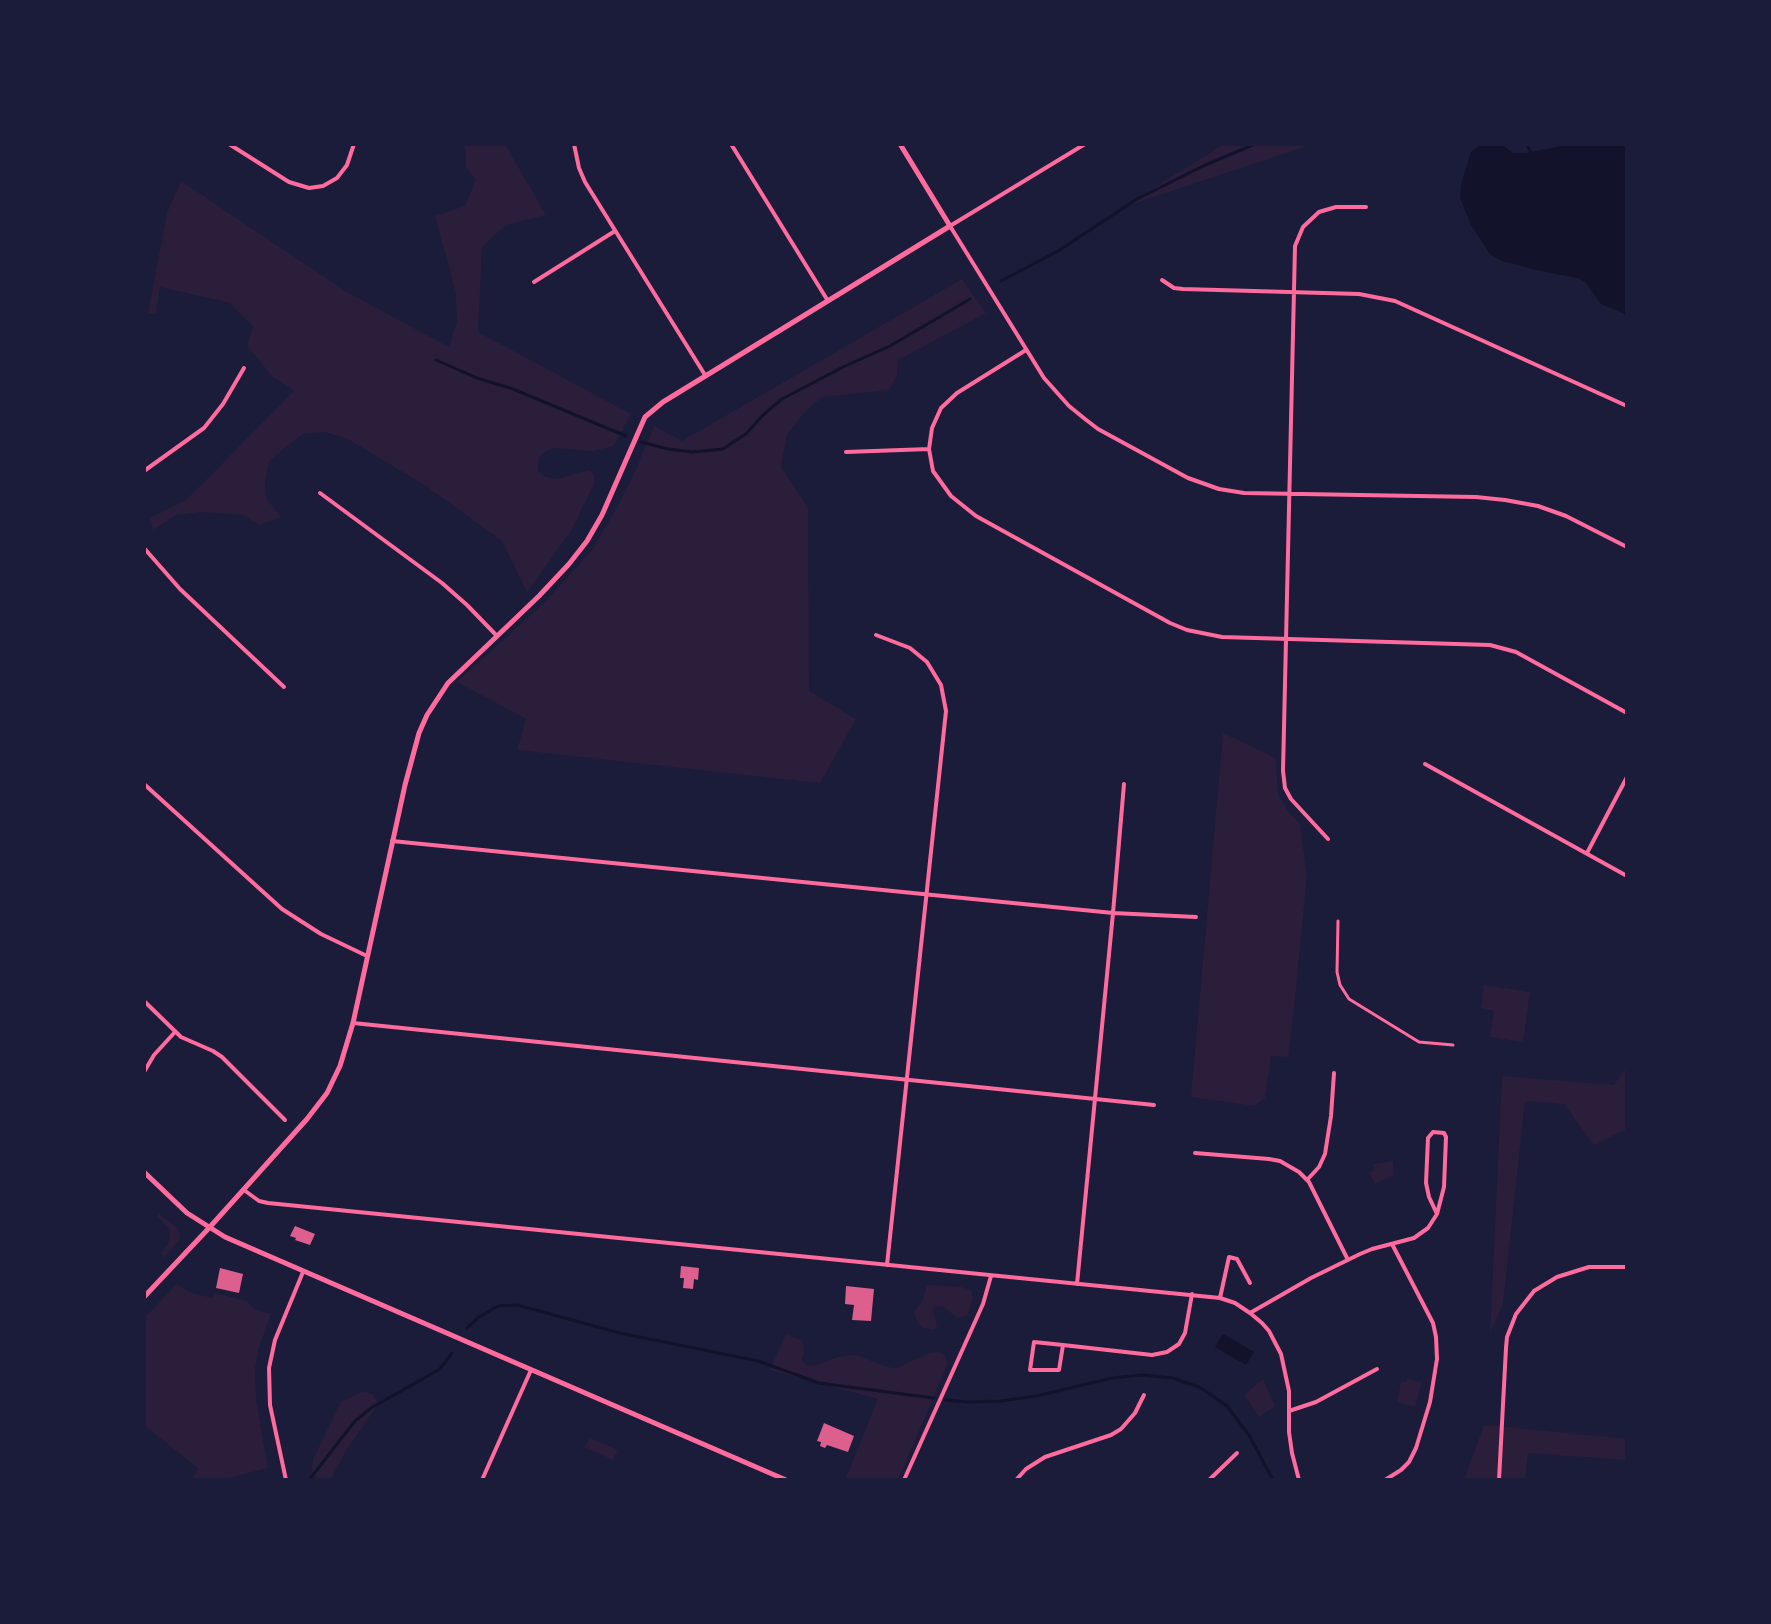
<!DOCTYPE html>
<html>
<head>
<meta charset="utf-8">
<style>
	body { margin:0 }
	#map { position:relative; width:1771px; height:1624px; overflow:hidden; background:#1b1b3a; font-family:"PT Sans Narrow",sans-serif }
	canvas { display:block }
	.frame { position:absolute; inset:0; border:146px solid #1b1b3a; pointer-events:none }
</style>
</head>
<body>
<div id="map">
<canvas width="1771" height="1624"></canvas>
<div class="frame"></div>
</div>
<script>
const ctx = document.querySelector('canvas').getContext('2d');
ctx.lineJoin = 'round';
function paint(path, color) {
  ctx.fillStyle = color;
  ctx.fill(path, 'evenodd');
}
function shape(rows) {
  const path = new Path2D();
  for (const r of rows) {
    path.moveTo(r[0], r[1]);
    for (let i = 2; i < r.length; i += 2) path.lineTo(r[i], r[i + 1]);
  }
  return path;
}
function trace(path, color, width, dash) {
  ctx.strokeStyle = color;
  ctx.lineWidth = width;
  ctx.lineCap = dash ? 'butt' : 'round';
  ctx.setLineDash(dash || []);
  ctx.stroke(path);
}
paint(shape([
	[441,144,505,144,546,215,506,225,482,247,478,332,631,414,614,446,593,451,553,448,545,452,539,458,538,470,543,476,557,479,589,470,594,475,595,482,571,531,527,592,502,541,426,486,348,439,325,432,302,434,269,461,265,482,266,498,281,517,260,525,243,515,201,512,176,515,153,530,150,518,186,500,294,391,272,376,247,346,253,326,230,303,160,287,156,314,148,313,167,213,181,181,347,292,449,347,457,321,456,293,435,216,465,206,476,179,466,168,466,152,464,147,461,144],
	[1224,144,1314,144,1123,207],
	[962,279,986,313,898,360,897,375,889,390,822,397,804,413,787,434,781,467,808,508,809,691,856,719,820,783,517,750,526,719,457,682,544,603,594,548,631,481,654,426,682,441],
	[1223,733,1276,758,1278,794,1288,811,1300,824,1307,876,1294,1009,1288,1057,1271,1056,1265,1098,1255,1106,1191,1097],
	[1484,985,1530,992,1523,1042,1490,1037,1494,1011,1481,1008],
	[1627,1066,1627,1129,1594,1145,1564,1104,1525,1101,1503,1304,1490,1333,1502,1076,1614,1085],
	[1393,1161,1394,1175,1375,1184,1369,1173,1374,1170,1373,1164],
	[157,1212,176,1227,180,1234,179,1241,164,1258,161,1253,169,1242,170,1230,158,1217],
	[177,1284,191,1293,213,1298,215,1293,247,1301,254,1309,271,1314,259,1347,255,1369,256,1400,268,1468,221,1480,190,1480,199,1469,144,1425,144,1318],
	[929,1285,961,1287,971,1290,973,1299,967,1316,957,1318,944,1307,938,1306,935,1307,933,1310,937,1327,934,1330,924,1328,917,1323,914,1312,923,1300,926,1287],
	[786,1334,803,1341,804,1352,802,1359,804,1363,809,1366,815,1366,838,1357,852,1355,859,1356,887,1367,897,1368,929,1353,939,1352,945,1356,948,1363,898,1480,845,1480,878,1399,770,1370],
	[1263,1379,1275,1406,1259,1417,1244,1395],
	[1407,1379,1422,1382,1415,1407,1397,1402,1401,1382,1406,1382],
	[362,1392,373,1394,378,1404,346,1451,330,1480,320,1480,312,1472,313,1459,341,1402],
	[1484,1425,1627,1439,1627,1460,1528,1453,1525,1480,1464,1480],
	[590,1438,618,1450,613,1460,584,1447]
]), '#2a1e3b');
paint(shape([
	[1481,144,1501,144,1513,153,1526,153,1573,144,1627,144,1627,315,1601,304,1585,282,1578,278,1550,273,1502,261,1490,254,1471,225,1460,198,1462,181,1471,152],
	[1223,1334,1254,1352,1246,1365,1215,1347]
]), '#12122b');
trace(shape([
	[1527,144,1532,156],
	[1001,281,1058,251,1137,199,1203,166,1255,144],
	[436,360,477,378,513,389,626,436],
	[641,442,668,449,692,452,723,449,747,433,763,415,782,399,843,367,890,346,970,299],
	[467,1328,479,1317,498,1306,517,1305,620,1333,758,1361,819,1383,933,1398],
	[945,1400,968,1402,1001,1401,1036,1396,1112,1378,1142,1375,1173,1378,1201,1388,1227,1406,1249,1435,1273,1480],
	[309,1480,355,1421,371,1408,440,1369,452,1353]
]), '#12122b', 3);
paint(shape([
	[295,1226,315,1234,310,1245,295,1240,296,1238,290,1236],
	[681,1266,699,1268,698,1280,694,1279,693,1289,683,1288,684,1278,680,1278],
	[220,1268,243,1274,239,1293,216,1288],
	[846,1286,874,1289,871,1321,852,1320,854,1305,845,1304],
	[824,1423,854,1436,848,1452,827,1445,825,1448,820,1446,821,1442,817,1441]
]), '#dd5f8e');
trace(shape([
	[1338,921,1337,972,1340,985,1349,999,1419,1042,1453,1045]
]), '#ff6b9d', 3);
trace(shape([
	[229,144,289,182,309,188,323,186,337,178,347,165,354,144],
	[574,144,579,168,585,182,705,375],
	[731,144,828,301],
	[1085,144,950,226,1044,378,1069,406,1085,419,1098,429,1188,478,1219,489,1244,493,1476,497,1505,500,1538,506,1566,516,1627,547],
	[1162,280,1174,288,1183,289,1359,294,1395,301,1627,406],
	[534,282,615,231],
	[1026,350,957,393,941,408,932,428,929,449,933,471,951,496,976,516,1170,623,1187,630,1222,637,1490,645,1516,652,1627,713],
	[846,452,929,449],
	[144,471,204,428,223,404,244,368],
	[320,493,442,583,467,605,497,636],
	[144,548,180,589,284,687],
	[876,635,910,648,927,662,941,685,946,711,887,1265],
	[1425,764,1627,876],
	[144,784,282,909,321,934,367,956],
	[1328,839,1291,799,1285,788,1283,771,1295,246,1303,227,1319,212,1336,207,1366,207],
	[392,841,1113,913,1196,917],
	[1587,853,1627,777],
	[144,1001,181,1037,213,1051,222,1057,285,1120],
	[353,1023,1154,1105],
	[144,1072,154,1055,175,1032],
	[1433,1132,1444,1133,1446,1137,1444,1187,1437,1214,1429,1197,1426,1183,1428,1138,1433,1132],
	[1195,1153,1269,1159,1280,1161,1299,1172,1309,1182,1348,1260],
	[1307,1180,1319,1167,1325,1154,1331,1116,1334,1073],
	[244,1190,259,1201,268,1203,1220,1298,1235,1303,1250,1313,1262,1323,1269,1331,1281,1354,1289,1391,1289,1432,1292,1453,1299,1480],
	[1077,1284,1113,913,1124,784],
	[1220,1298,1229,1257,1237,1259,1250,1283],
	[1250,1313,1311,1278,1360,1254,1372,1249,1414,1238,1428,1228,1437,1214],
	[1034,1342,1063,1345,1059,1370,1030,1370,1034,1342],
	[1063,1345,1152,1355,1167,1352,1179,1344,1185,1333,1192,1294],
	[1289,1411,1316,1402,1377,1369],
	[286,1480,270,1405,269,1368,275,1340,303,1272],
	[482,1480,531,1370],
	[904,1480,983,1304,991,1276],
	[1016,1480,1026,1469,1045,1457,1111,1435,1121,1429,1135,1413,1144,1395],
	[1209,1480,1237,1453],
	[1385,1480,1401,1470,1409,1462,1416,1448,1430,1402,1437,1359,1436,1337,1433,1323,1392,1244],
	[1499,1480,1506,1348,1507,1337,1516,1314,1534,1291,1557,1277,1589,1267,1627,1267]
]), '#ff6b9d', 4);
trace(shape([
	[144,1172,187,1213,225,1237,786,1480],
	[144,1297,209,1228,307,1119,327,1093,340,1066,353,1023,405,785,419,733,427,715,448,683,539,596,569,564,587,541,602,515,645,417,663,402,950,226,900,144]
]), '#ff6b9d', 5);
</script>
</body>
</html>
